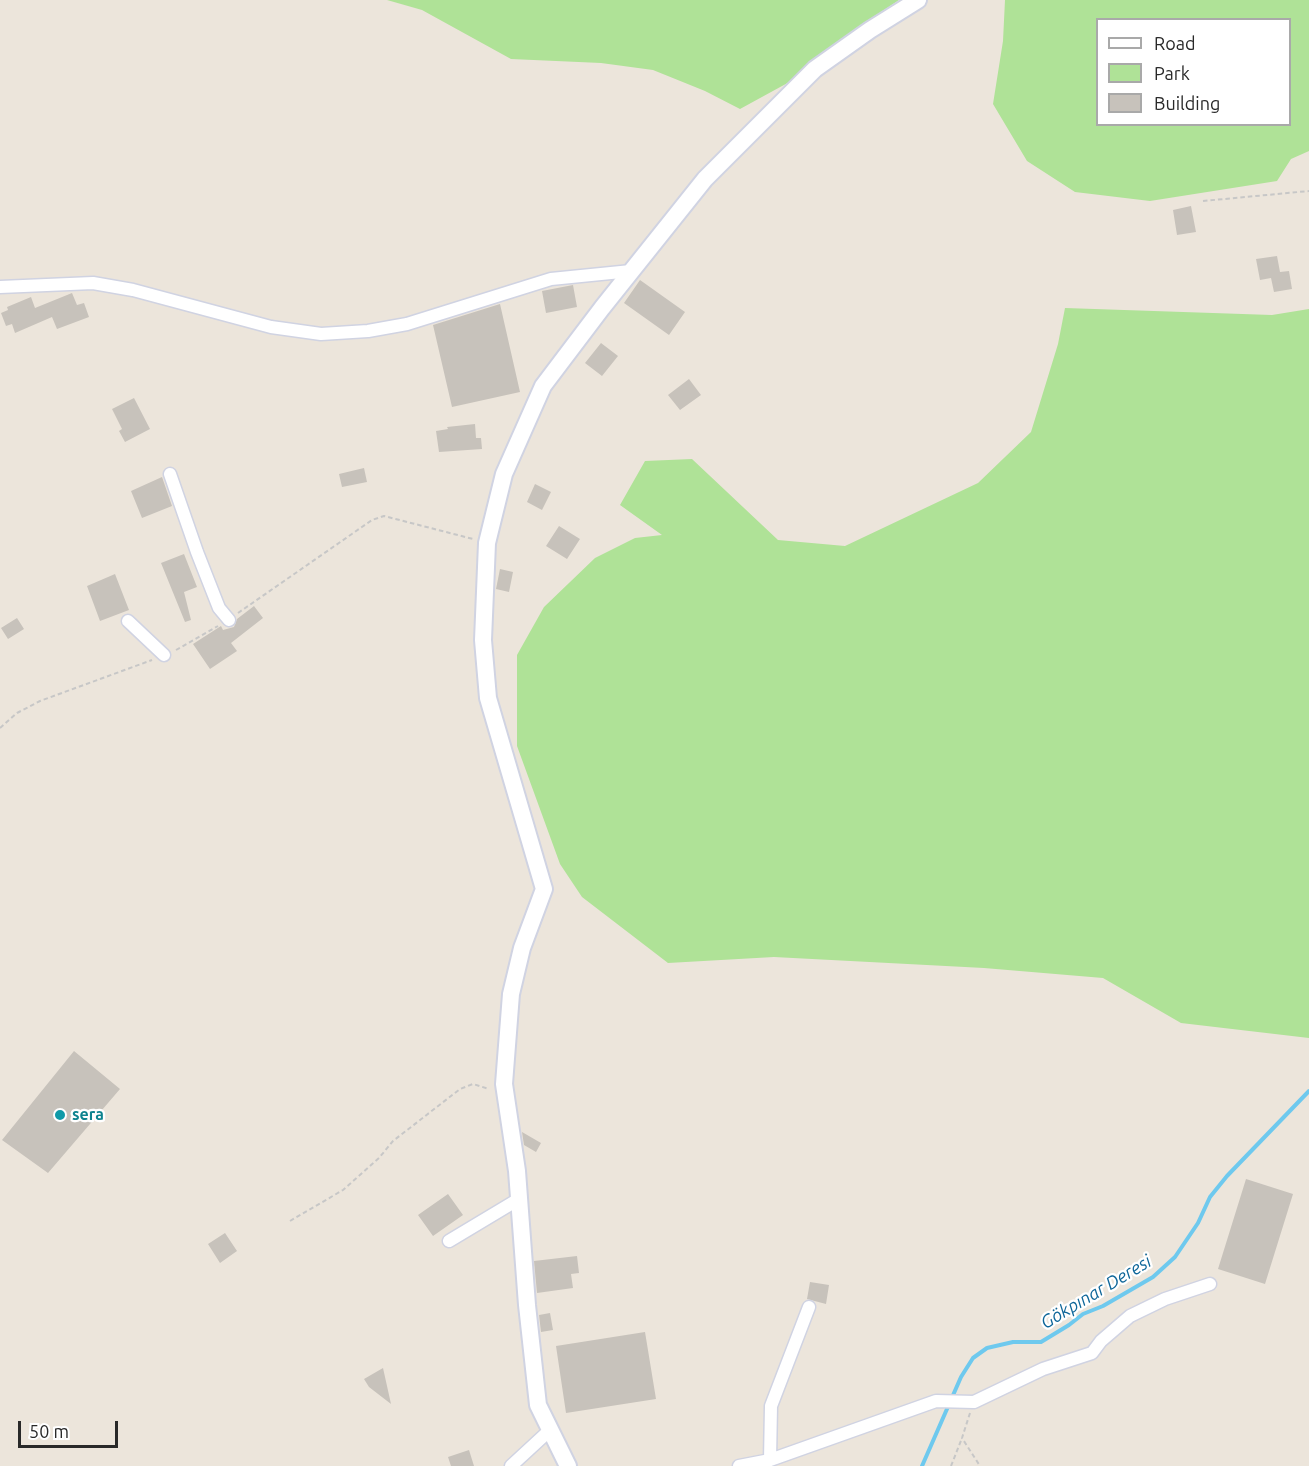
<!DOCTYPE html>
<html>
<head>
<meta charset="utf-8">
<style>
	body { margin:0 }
	#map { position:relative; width:1309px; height:1466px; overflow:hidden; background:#ece5db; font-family:Ubuntu,sans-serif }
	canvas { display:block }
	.legend { position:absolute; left:1096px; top:18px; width:195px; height:108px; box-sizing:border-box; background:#fff; border:2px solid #a9a9a9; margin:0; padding:8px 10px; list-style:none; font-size:18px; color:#292929 }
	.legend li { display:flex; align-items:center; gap:12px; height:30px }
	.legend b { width:30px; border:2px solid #a9a9a9 }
	.scale { position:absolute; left:18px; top:1421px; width:100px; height:27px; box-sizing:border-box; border:3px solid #292929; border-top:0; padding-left:8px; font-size:18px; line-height:21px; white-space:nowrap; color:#292929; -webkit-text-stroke:4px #fff; paint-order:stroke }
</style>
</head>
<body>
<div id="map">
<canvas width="1309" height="1466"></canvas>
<ul class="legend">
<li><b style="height:8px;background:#fff"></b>Road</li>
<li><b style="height:16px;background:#afe297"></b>Park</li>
<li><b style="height:16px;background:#c7c2bb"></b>Building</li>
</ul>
<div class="scale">50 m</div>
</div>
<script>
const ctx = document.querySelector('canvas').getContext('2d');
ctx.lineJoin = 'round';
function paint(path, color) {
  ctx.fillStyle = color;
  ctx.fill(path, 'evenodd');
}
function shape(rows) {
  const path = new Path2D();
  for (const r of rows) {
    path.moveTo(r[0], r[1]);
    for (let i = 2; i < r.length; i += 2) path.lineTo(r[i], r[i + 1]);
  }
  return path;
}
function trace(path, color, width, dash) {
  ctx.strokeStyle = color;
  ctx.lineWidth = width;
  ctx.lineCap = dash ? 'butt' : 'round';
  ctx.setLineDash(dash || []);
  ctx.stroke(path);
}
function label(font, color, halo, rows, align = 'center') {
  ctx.font = font + ' Ubuntu,sans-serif';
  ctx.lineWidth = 4.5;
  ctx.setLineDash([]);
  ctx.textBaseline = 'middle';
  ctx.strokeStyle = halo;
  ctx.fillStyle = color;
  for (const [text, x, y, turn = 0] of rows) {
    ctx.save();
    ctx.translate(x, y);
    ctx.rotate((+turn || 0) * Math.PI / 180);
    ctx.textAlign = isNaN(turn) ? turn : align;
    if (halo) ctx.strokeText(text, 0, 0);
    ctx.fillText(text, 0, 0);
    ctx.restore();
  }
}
paint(shape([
	[387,0,899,0,862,25,793,80,740,109,705,91,653,70,601,63,511,59,422,10],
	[1005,0,1309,0,1309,151,1291,159,1277,181,1150,201,1075,192,1027,161,993,104,1003,41],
	[1098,20,1290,20,1290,124,1098,124],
	[1065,308,1272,315,1309,309,1309,1038,1181,1023,1103,978,984,968,774,957,668,963,582,897,560,864,517,746,517,655,544,607,595,558,635,538,662,535,620,505,645,461,692,459,778,540,845,546,978,483,1031,432,1058,344]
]), '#afe297');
trace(shape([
	[922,1466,961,1377,973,1358,987,1348,1013,1342,1041,1342,1069,1325,1083,1314,1103,1306,1153,1277,1175,1257,1198,1223,1210,1197,1227,1176,1309,1091]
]), '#6ec9ee', 4);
paint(shape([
	[1191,206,1196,232,1177,235,1173,210],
	[1277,256,1280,272,1289,271,1292,289,1274,292,1271,278,1260,280,1256,259],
	[640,280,685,312,669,335,624,303],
	[573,285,577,307,546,313,542,291],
	[72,293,77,305,84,303,89,317,57,329,52,317,15,333,12,324,6,326,1,313,8,310,7,307,31,297,35,308],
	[500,304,520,392,452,407,433,325],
	[601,343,618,356,602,376,585,363],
	[689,379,701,395,680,410,668,395],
	[134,398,150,429,125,442,119,431,122,429,112,409],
	[475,424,476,438,481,438,482,449,439,452,436,431,448,429,447,427],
	[364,468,367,482,342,487,339,474],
	[162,477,172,506,142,518,131,491],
	[535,484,551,492,542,510,527,502],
	[559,526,580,539,567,559,546,546],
	[184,554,197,587,184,592,191,620,185,622,161,563],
	[500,569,513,572,509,592,496,589],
	[115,574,129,610,100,621,87,586],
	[254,606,263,618,231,643,237,651,210,669,193,644,221,626,223,630,234,627,237,619],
	[17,618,24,629,8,639,1,628],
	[74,1051,120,1089,48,1173,2,1140],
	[522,1132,541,1143,536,1152,524,1145],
	[1246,1179,1293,1194,1265,1284,1218,1269],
	[448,1194,463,1215,433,1236,418,1215],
	[225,1233,237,1251,220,1263,208,1244],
	[577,1256,579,1273,571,1274,573,1288,537,1293,534,1261],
	[810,1282,829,1285,826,1304,807,1299],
	[550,1313,553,1330,541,1332,539,1315],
	[645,1332,656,1399,566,1413,556,1346],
	[383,1368,391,1404,369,1387,364,1379],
	[469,1450,474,1466,451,1466,448,1457]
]), '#c7c2bb');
const street = shape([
	[0,287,93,283,133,290,271,327,321,334,368,331,407,324,551,279,631,271],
	[170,474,197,552,219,608,229,620],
	[128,621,164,655],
	[449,1241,519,1199],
	[770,1460,771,1406,809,1307],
	[511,1466,550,1430],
	[739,1466,770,1460,936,1401,974,1402,1043,1369,1092,1353,1101,1341,1130,1316,1165,1299,1210,1284]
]);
const secondary = shape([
	[568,1466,538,1405,527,1305,517,1171,504,1084,511,994,522,948,544,889,488,698,483,640,487,543,504,474,543,386,602,308,705,179,815,69,870,30,918,0]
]);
trace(street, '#d0d3e2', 15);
trace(secondary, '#d0d3e2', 20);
trace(shape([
	[1203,201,1309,191],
	[238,613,372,520,384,516,473,539],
	[176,650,218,626],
	[0,728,17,713,40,701,152,660],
	[290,1221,343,1190,379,1158,393,1141,460,1089,473,1084,489,1089],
	[970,1413,962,1438,980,1466],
	[951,1466,962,1438]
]), '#c7c7c7', 2, [4.5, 3]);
trace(street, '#fff', 12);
trace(secondary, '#fff', 16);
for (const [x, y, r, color] of [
	[60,1115,6,"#0f9aa8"]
]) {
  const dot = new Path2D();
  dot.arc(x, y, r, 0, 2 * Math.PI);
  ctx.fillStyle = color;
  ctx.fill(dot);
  trace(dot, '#fff', 2);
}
label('bold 16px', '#0d838f', '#fff', [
	["sera",72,1115]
], 'left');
label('italic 18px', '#0e6699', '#fff', [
	["Gökpınar Deresi",1096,1292,-31]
]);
</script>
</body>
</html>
